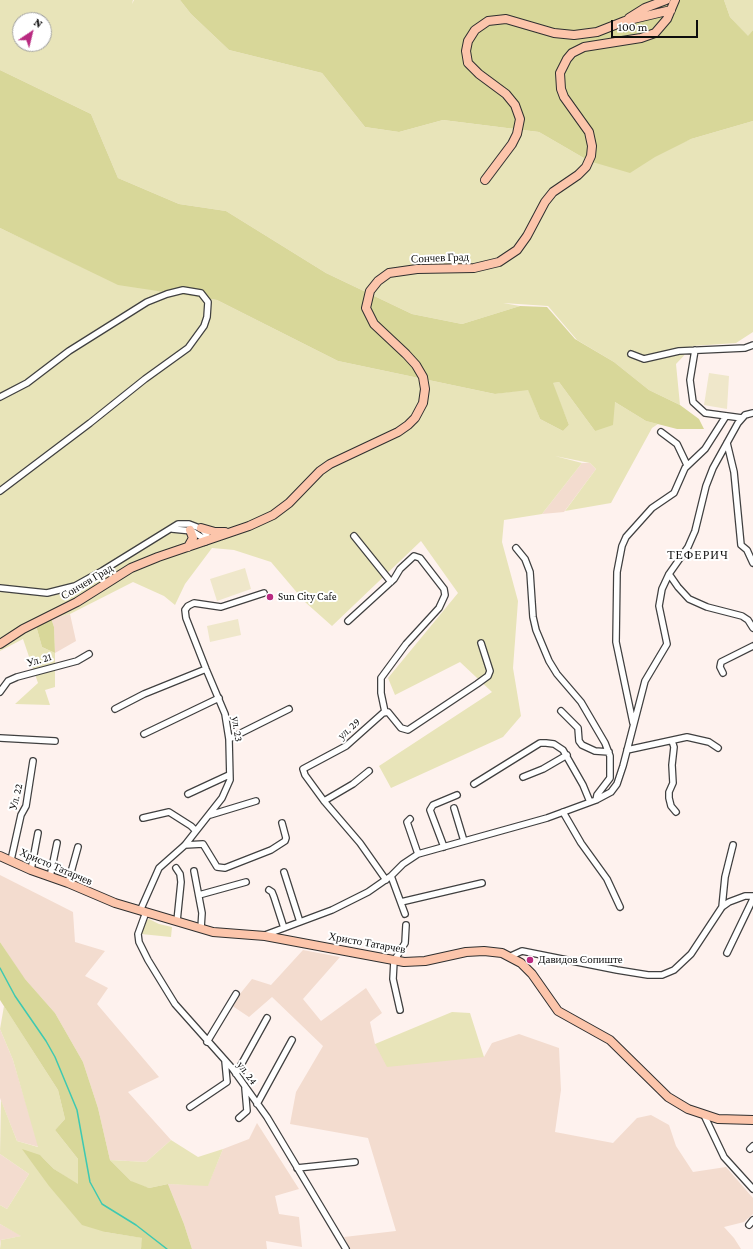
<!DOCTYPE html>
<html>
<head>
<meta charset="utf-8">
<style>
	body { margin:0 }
	#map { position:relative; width:753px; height:1249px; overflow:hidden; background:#fef2ee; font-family:"Crimson Pro",serif }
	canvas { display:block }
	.north { position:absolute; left:12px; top:12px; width:40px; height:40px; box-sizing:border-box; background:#fff; border:1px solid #9e9e9e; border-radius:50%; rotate:35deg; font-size:11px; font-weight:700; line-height:16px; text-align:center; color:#0d0d0d }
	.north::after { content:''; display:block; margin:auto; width:14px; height:18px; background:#b92a81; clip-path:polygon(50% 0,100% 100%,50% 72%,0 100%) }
	.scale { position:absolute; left:611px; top:20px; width:87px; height:18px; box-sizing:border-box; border:2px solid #0d0d0d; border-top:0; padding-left:5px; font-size:12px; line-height:14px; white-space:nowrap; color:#0d0d0d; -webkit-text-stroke:3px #fff; paint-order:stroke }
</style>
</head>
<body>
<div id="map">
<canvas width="753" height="1249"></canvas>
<div class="north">N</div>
<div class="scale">100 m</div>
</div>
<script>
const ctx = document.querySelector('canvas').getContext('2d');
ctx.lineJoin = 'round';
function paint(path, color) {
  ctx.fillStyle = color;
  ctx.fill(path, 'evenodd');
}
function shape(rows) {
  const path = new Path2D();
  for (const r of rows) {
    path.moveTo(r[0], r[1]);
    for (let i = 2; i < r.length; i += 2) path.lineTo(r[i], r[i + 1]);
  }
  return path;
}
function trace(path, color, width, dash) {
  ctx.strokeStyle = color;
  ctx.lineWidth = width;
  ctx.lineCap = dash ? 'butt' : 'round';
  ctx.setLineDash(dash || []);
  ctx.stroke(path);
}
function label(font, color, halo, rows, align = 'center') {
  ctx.font = font + ' "Crimson Pro",serif';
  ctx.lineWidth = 4;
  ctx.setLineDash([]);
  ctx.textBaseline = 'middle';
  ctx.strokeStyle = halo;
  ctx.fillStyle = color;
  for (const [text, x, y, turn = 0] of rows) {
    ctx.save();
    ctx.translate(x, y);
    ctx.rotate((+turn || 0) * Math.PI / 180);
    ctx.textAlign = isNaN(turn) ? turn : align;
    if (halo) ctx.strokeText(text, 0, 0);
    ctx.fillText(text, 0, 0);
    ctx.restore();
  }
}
paint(shape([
	[582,463,590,463,596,469,564,512,542,514],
	[70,614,76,641,55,653,54,627,51,618],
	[0,875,73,912,75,942,105,951,85,976,108,988,97,1004,159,1077,128,1092,171,1140,146,1162,110,1160,98,1108,83,1062,55,1013,23,977,0,942],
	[303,950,340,957,303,999,321,1021,366,988,382,1013,370,1022,375,1044,484,1057,492,1043,519,1034,559,1048,561,1090,555,1132,613,1143,637,1118,651,1115,669,1125,676,1146,693,1172,726,1167,753,1198,753,1214,744,1222,724,1227,734,1238,741,1249,350,1249,344,1237,396,1231,368,1138,290,1124,296,1092,323,1046,272,997,249,1017,231,1005,252,979,271,985],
	[0,1029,13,1060,39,1147,17,1141,0,1098],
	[257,1123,299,1189,275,1196,279,1214,299,1217,302,1247,266,1241,267,1249,192,1249,184,1224,168,1184,208,1185,223,1149,249,1139],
	[0,1154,29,1174,7,1209,0,1205],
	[0,1224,22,1236,1,1240,0,1245]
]), '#f3dccf');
paint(shape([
	[0,0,133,0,132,4,134,0,180,0,191,14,229,50,322,73,365,127,399,132,443,120,539,132,589,161,653,154,691,139,753,121,753,332,736,343,693,346,676,364,680,405,649,390,614,362,577,340,548,306,503,303,520,306,462,324,412,314,326,273,226,211,179,204,118,178,91,114,0,70],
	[20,20,44,20,44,44,20,44],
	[724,0,753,0,753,30,748,37,730,17],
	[0,228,118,284,217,300,338,361,495,394,528,389,540,419,563,431,562,432,569,425,552,383,559,382,595,431,615,402,646,421,658,424,652,428,611,503,565,511,596,469,590,463,555,456,582,463,542,514,504,520,502,542,518,601,513,668,521,716,503,737,391,788,379,766,492,692,460,662,395,695,388,678,458,593,421,541,332,626,305,602,271,562,234,550,212,548,185,584,175,605,164,596,133,582,70,614,35,622,42,647,55,653,55,687,45,690,50,705,15,704,38,683,23,639,0,651],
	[149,919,159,924,172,927,171,937,141,934,145,921],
	[4,1006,58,1090,65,1119,55,1130,78,1159,78,1185,54,1169,40,1155,105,1232,143,1238,141,1249,0,1249,1,1240,21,1236,0,1224,0,1205,7,1209,29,1174,0,1154,1,1100,17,1141,38,1147,13,1060,0,1029],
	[452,1012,470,1013,484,1057,387,1067,375,1044],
	[171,1140,198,1157,223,1149,208,1186,168,1184,149,1188,134,1184,110,1160,146,1162]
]), '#e8e4b9');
paint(shape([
	[180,0,724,0,730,17,748,36,753,30,753,121,691,139,655,157,630,173,589,161,539,132,443,120,399,132,365,127,322,73,229,50,191,14],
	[0,70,91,114,118,178,179,204,226,211,326,273,412,314,462,324,520,306,547,307,575,339,614,362,649,390,680,405,699,419,704,429,677,429,646,421,615,402,613,425,595,431,559,382,553,383,569,425,563,431,540,419,528,390,495,394,338,361,217,300,118,285,0,228],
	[51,618,54,627,55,653,42,647,35,622],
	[0,942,25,979,55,1013,83,1062,98,1108,110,1160,131,1181,149,1188,168,1184,184,1224,192,1249,141,1249,142,1238,105,1232,82,1225,49,1186,22,1149,40,1155,54,1169,78,1184,78,1159,55,1130,65,1119,58,1090,0,1000]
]), '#d8d799');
paint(shape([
	[709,373,729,376,727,409,704,405],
	[245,568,251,589,217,601,210,579],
	[238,619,241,635,210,642,207,626]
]), '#efe7ca');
trace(shape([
	[0,968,15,996,46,1041,55,1057,77,1110,90,1182,102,1204,136,1225,167,1249]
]), '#3ec9b1', 1.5);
const street = shape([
	[695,350,690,380,693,402,705,413,742,418],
	[631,354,644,359,679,351,745,348,753,345],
	[0,397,27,383,69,351,147,302,167,294,183,290,201,293,208,302,207,317,204,326,188,348,145,379,90,423,0,491],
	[661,432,677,444,687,465],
	[727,443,734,472,741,545,747,550,753,563],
	[172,529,192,531,203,538,205,542],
	[354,536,391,582],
	[516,548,525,559,530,572,533,617,536,630,549,661,557,674,581,702,605,743,610,756,610,778,597,795,596,800],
	[669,574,678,587,689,599,707,607,742,616,748,620,753,628],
	[0,588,47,593,75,586,102,571,178,524,189,524,202,529,207,535,205,542],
	[348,621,394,579,400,569,414,556,420,558,444,589,445,595,439,608,406,644,381,678,381,693,385,712],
	[723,673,720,667,721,662,753,646],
	[0,692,8,681,17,677,77,661,89,654],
	[115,709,144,694,206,669],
	[561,711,578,728,579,741,582,745,595,751,609,752],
	[633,723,616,642,617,572,622,546,626,537,652,508,674,493,685,468,705,449,726,416],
	[144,734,219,698],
	[0,738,55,741],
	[229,739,289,709],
	[672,741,674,747,672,765,673,783,669,792,669,798,671,806,676,812],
	[627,750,687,737,709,742,718,748],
	[523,777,543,769,567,755],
	[474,784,540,743,546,743,554,744,563,750,583,785,590,802],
	[188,794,229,775],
	[324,801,353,784,369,771],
	[454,808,464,841],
	[563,812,581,843,607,879,620,907],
	[210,815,256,801],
	[143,818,169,812,191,826,196,831],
	[410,819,407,822,418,854],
	[185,845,203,844,217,867,225,868,271,850,285,841,286,838,282,823],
	[444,847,430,810,433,805,457,795],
	[11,860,21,815,26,806,33,761],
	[176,868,180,874,181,882,177,921],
	[31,870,38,833],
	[194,871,202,913,201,928],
	[284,872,300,922],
	[391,876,405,914],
	[50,877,57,843],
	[386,880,360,843,324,801,305,775,303,769,346,746,383,713,388,712,401,728,408,730,477,684,488,676,490,671,481,643],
	[68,883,78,847],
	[269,890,272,892,274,897,284,928],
	[199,895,246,882],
	[401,902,482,883],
	[722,907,725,877,733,845],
	[140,911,159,868,185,845,196,831,222,798,230,780,229,739,225,714,206,669,186,618,185,610,188,606,194,603,221,607,264,593],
	[146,912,138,934,139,942,148,960,175,1004,232,1068,267,1117,346,1249],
	[265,935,332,910,368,892,391,876,403,864,418,854,547,818,596,800,611,792,617,784,623,766,645,681,667,644,659,606,662,589,669,574,688,547,695,531,706,486,713,468,738,423,745,415,753,413],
	[727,953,753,899],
	[511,956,522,951,617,970,648,975,662,975,674,970,691,954,722,907,729,902,745,896,753,896],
	[400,1010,393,979,394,961,405,943,406,925],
	[207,1042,236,994],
	[236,1074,267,1018],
	[257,1104,292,1040],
	[190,1107,227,1082,225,1061],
	[704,1115,724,1157,753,1189],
	[239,1118,247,1111,245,1088],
	[750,1149,753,1146],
	[297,1168,355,1162],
	[749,1225,753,1220]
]);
const secondary = shape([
	[629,18,645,8,666,0],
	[485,180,512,144,517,134,520,119,515,105,506,94,479,74,468,63,466,51,468,41,475,30,488,21,506,19,554,33,574,35,597,32,625,21,671,10],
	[201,528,215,532,225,532],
	[188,547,193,538,190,530],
	[0,644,23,629,77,602,131,568,158,557,249,526,273,515,289,503,320,471,330,464,398,432,408,425,415,418,423,403,425,389,423,377,416,365,406,354,374,324,366,308,370,291,378,281,389,273,417,269,474,268,499,262,517,250,527,236,545,202,553,192,578,175,586,167,591,156,592,146,589,132,564,97,561,89,560,73,567,59,572,53,584,47,641,38,655,33,667,19,675,0],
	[0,856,31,870,68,883,115,903,213,932,265,936,404,962,425,961,466,952,484,951,502,953,521,963,532,974,558,1011,610,1040,668,1097,688,1109,718,1119,753,1120]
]);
trace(street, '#404040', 8);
trace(secondary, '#2f2f2f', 10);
trace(street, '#fff', 5.5);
trace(secondary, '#fcc5ab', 8);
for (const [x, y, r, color] of [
	[270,597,4,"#b92a81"],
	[530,960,4,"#b92a81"]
]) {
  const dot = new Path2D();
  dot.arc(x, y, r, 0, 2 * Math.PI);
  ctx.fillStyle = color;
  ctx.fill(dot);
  trace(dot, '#fff', 1.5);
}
label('11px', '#0d0d0d', '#fff', [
	["Сончев Град",440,258,-2],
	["Сончев Град",87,582,-31],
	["Ул. 21",39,660,-16],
	["ул. 23",237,729,82],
	["ул. 29",349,729,-42],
	["Ул. 22",16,797,-77],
	["Христо Татарчев",56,867,23],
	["Христо Татарчев",367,943,10],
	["ул. 24",247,1073,53]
]);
label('11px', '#0d0d0d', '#fff', [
	["Sun City Cafe",278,597],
	["Давидов Сопиште",538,960]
], 'left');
ctx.letterSpacing = '1px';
label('12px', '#0d0d0d', '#fff', [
	["ТЕФЕРИЧ",698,555]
]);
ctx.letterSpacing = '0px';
</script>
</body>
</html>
